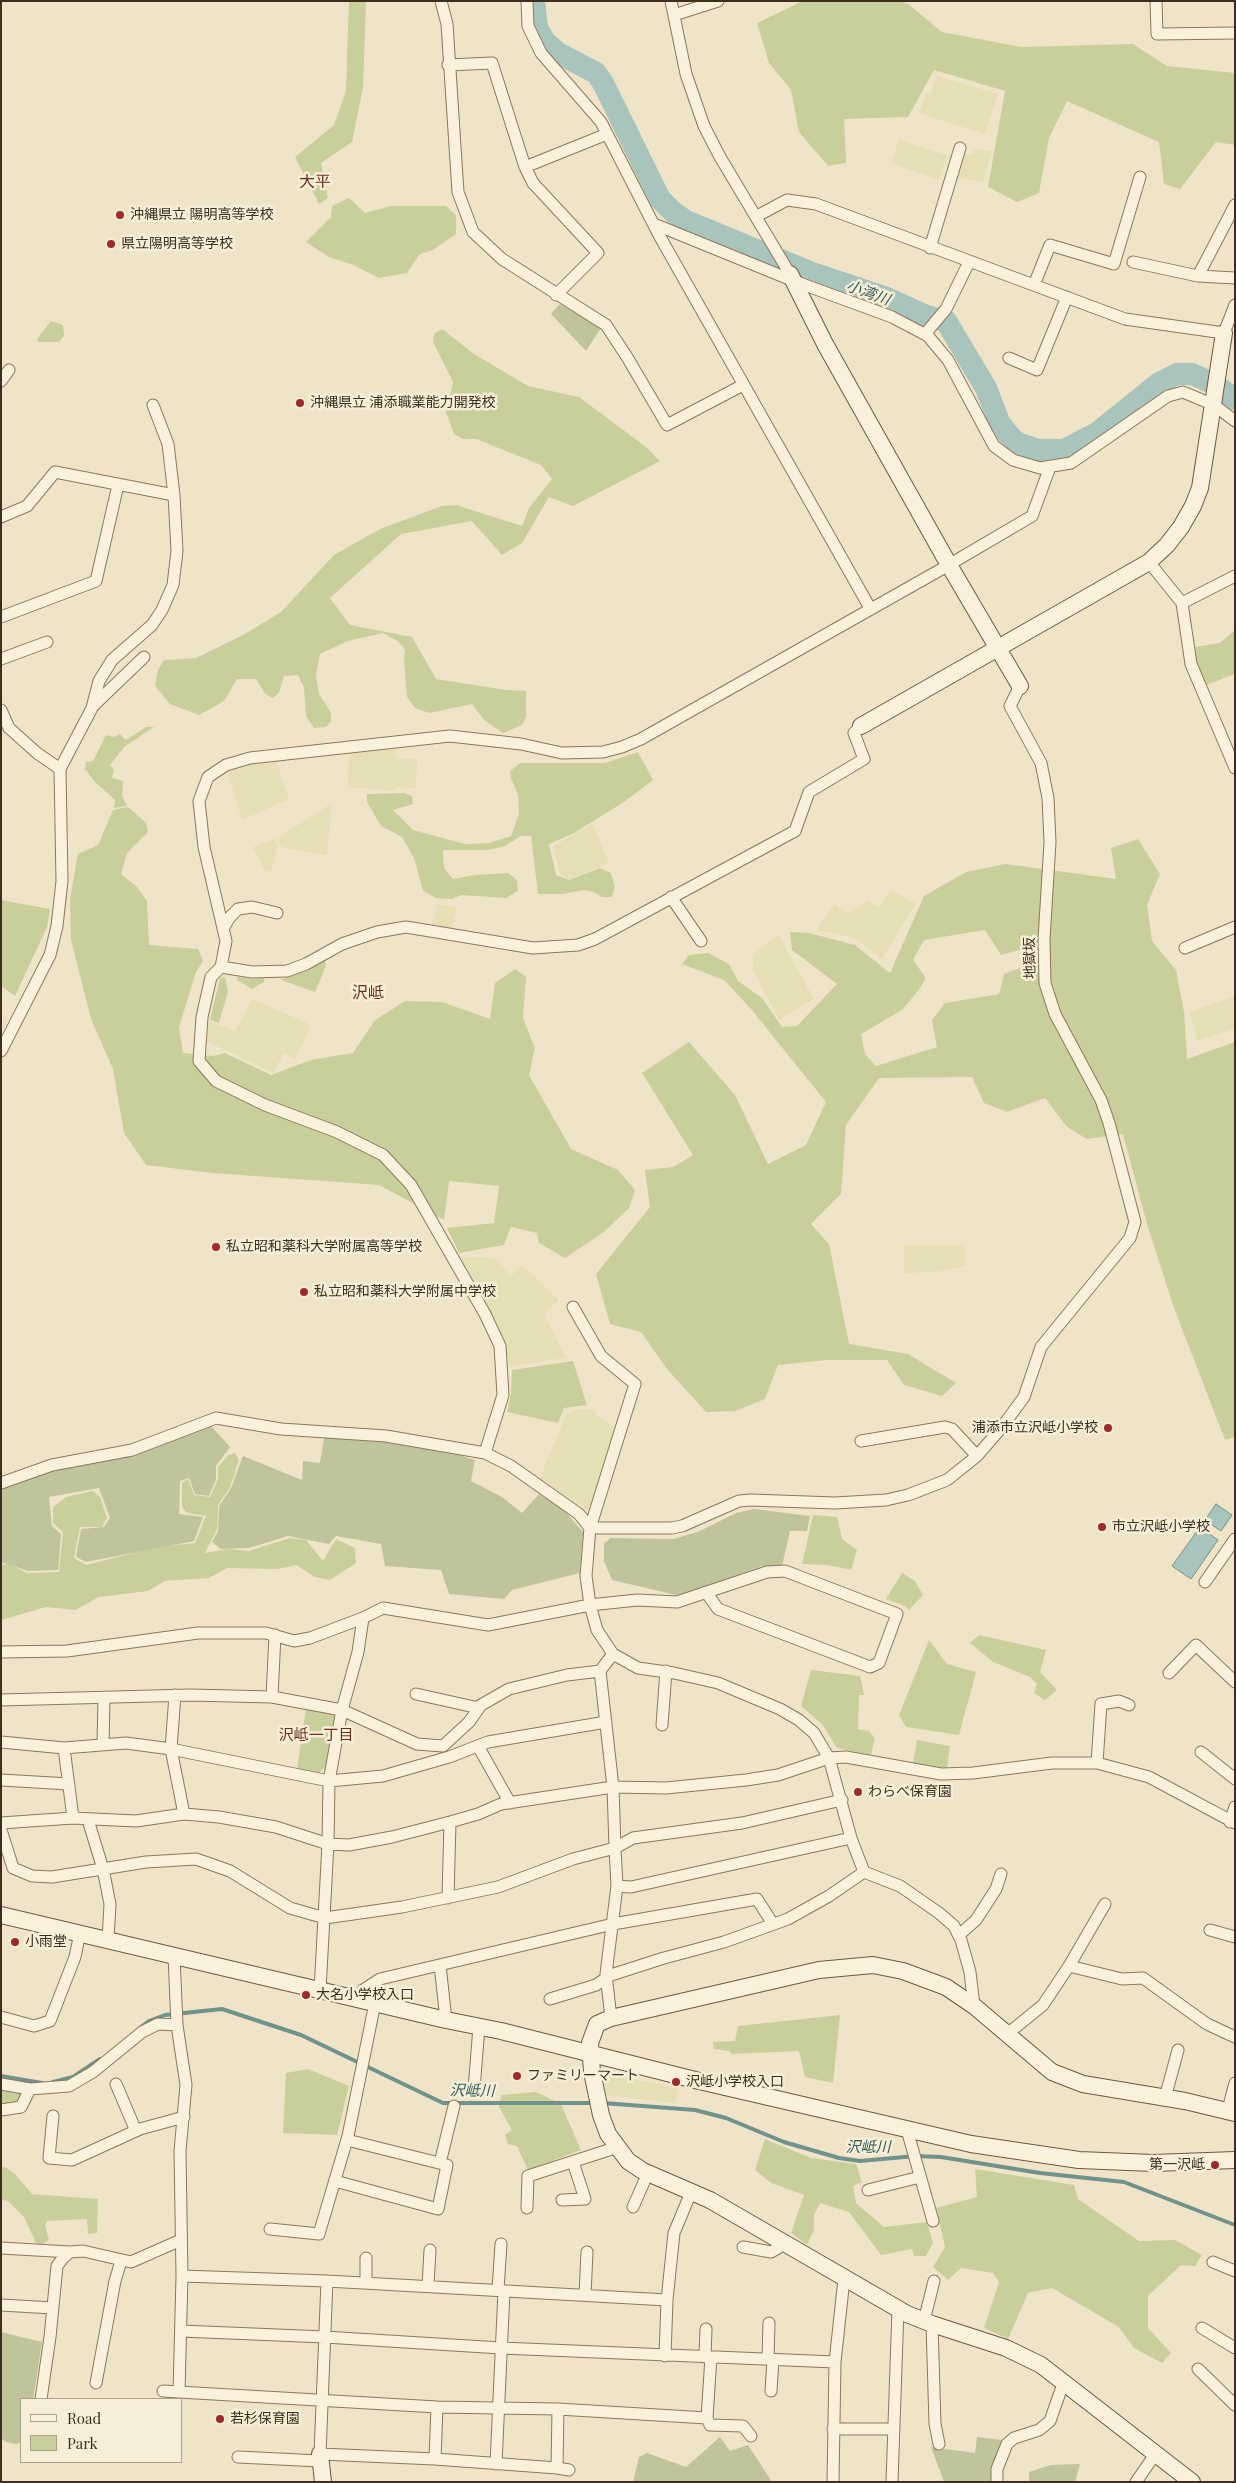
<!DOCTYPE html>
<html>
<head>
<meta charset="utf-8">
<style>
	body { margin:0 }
	#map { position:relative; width:1236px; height:2483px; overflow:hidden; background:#f0e4c8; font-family:"Playfair Display",serif }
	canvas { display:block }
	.frame { position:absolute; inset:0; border:2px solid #3d2e20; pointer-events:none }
	.legend { position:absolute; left:20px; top:2398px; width:162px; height:65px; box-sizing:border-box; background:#f7eed8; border:1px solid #ada18e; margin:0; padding:6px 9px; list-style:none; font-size:15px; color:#3d2e20 }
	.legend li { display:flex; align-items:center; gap:10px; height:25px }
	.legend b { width:25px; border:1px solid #ada18e }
</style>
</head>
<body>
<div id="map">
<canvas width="1236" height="2483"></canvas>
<div class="frame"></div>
<ul class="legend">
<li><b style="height:6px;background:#faf1dc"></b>Road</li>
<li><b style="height:14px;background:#c9cf9b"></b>Park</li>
</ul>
</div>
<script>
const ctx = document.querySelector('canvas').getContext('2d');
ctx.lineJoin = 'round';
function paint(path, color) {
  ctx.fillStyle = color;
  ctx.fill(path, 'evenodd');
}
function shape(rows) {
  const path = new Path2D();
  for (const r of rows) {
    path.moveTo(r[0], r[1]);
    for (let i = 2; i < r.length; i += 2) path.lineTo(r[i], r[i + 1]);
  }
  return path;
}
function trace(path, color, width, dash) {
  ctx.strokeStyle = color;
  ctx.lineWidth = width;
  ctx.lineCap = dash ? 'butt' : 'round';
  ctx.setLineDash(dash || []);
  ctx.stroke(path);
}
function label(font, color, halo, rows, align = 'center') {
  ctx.font = font + ' "Playfair Display","Noto Sans JP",serif';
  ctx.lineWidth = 5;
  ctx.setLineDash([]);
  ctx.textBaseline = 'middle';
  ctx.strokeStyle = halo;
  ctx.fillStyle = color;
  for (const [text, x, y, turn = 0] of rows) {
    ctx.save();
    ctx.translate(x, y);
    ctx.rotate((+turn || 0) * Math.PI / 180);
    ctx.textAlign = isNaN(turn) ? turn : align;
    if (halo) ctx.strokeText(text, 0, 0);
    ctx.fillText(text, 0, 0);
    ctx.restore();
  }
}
paint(shape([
	[937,76,998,94,985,134,919,113,926,93,931,93],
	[899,140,947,155,939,180,891,163],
	[974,149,992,151,983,182,958,177,963,153,972,155],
	[395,749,396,759,417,759,416,788,396,787,395,791,348,787,349,752],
	[275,758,289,799,242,820,227,770,253,761],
	[332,803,327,855,281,847,278,838],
	[593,824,609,863,569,879,560,874,553,846],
	[275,839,278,846,271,872,265,871,253,847],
	[891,891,916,903,882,959,855,938,817,930,834,904,848,914,867,900,878,907],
	[437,904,457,908,451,930,432,926],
	[778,934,814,999,779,1020,753,969,753,955],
	[1235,996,1235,1029,1197,1041,1190,1012],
	[252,999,307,1023,310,1029,295,1059,284,1053,273,1073,207,1041,209,1021,235,1031],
	[904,1245,965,1245,965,1266,936,1272,904,1273],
	[460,1257,495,1258,511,1276,521,1265,537,1279,559,1300,544,1314,566,1358,510,1366,505,1345,482,1295],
	[579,1409,593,1410,601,1419,615,1427,591,1512,540,1478,566,1414],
	[601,2073,678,2088,675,2103,605,2095]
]), '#e6deb5');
paint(shape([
	[349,1,366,1,363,87,352,142,321,163,328,198,319,204,295,157,334,125,346,91],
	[803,1,898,1,908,4,942,32,1021,47,1133,44,1167,66,1235,73,1235,145,1216,142,1180,189,1164,184,1159,142,1067,101,1049,138,1039,193,1017,202,988,187,1005,91,934,70,908,117,844,119,846,163,828,166,799,132,791,90,769,63,757,23],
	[349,198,365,213,391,206,446,206,456,215,456,234,433,250,420,254,407,273,379,278,353,265,329,257,306,242,331,217,332,206],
	[51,321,63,325,64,336,59,342,38,342,37,339],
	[442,329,474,354,528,386,579,397,646,447,660,461,573,506,549,497,522,543,502,555,472,521,401,534,330,598,350,625,412,637,436,679,506,690,526,691,526,717,522,725,503,733,484,720,472,704,429,713,415,708,407,697,404,660,405,650,399,642,383,633,348,641,320,654,316,675,319,694,331,713,331,721,326,727,314,728,306,716,304,688,298,675,284,676,279,693,273,698,265,694,256,679,237,679,224,701,199,715,170,704,155,686,158,670,164,660,196,658,243,635,281,612,334,555,380,529,442,506,456,505,522,526,529,508,552,479,541,465,476,439,463,439,454,434,446,412,453,382,433,342,434,334],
	[1235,630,1235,674,1206,685,1196,664,1195,647,1220,643],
	[146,727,154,727,124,747,110,765,114,770,112,778,123,781,122,796,127,806,114,808,115,800,94,781,85,769,86,762,93,761,106,735,113,737,120,734,126,740],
	[638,752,653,780,624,802,574,833,549,844,556,875,569,880,600,868,611,873,615,887,612,897,602,897,594,892,584,890,563,894,538,894,531,836,521,836,505,846,488,850,443,850,444,868,453,879,475,875,508,873,517,880,518,891,506,898,461,895,452,899,436,898,423,891,414,858,402,837,381,826,367,802,367,794,404,793,412,796,413,804,393,810,413,830,465,844,489,843,511,836,519,814,518,795,511,778,510,771,520,763,605,763],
	[128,807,146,823,148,832,127,853,121,874,137,887,147,901,149,945,198,949,203,961,196,972,179,1027,183,1053,213,1056,225,1053,271,1075,311,1060,353,1053,375,1020,405,1001,442,1002,490,1019,495,983,515,969,526,977,523,1018,535,1048,529,1075,571,1149,618,1170,635,1190,629,1208,604,1232,565,1258,539,1243,537,1233,511,1227,504,1245,459,1253,447,1228,494,1223,499,1186,449,1181,444,1220,379,1185,212,1173,146,1165,124,1133,113,1069,91,1019,71,940,70,899,78,854,98,845,113,810],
	[1138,839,1160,874,1147,905,1152,941,1176,970,1184,1012,1187,1059,1235,1042,1235,1093,1233,1094,1235,1097,1235,1437,1225,1440,1174,1308,1147,1224,1123,1134,1087,1139,1067,1127,1045,1098,1007,1112,984,1103,972,1077,879,1078,846,1125,841,1194,811,1224,829,1244,849,1344,908,1354,956,1383,942,1396,904,1385,887,1360,826,1360,778,1365,765,1399,735,1411,706,1412,667,1369,641,1332,610,1324,596,1274,650,1207,645,1170,673,1167,693,1155,642,1073,689,1042,735,1095,768,1164,806,1145,826,1102,751,1009,724,980,682,964,689,955,708,953,729,964,738,981,762,998,782,1027,797,1026,837,984,792,950,790,932,809,933,855,945,890,973,924,896,966,872,1005,864,1116,879,1111,848],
	[985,930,1001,955,1037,945,1038,961,1004,974,999,994,945,1003,932,1020,937,1047,876,1066,865,1054,861,1034,902,1010,918,991,926,978,913,960,924,940],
	[1,900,50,909,47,927,15,996,1,986],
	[325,960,326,966,315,992,281,980],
	[225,977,228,991,219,1023,210,1020,220,978],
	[237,977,252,979,264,978,264,982,252,989,237,980],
	[573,1361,587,1405,564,1408,558,1423,507,1412,511,1393,512,1370],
	[235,1453,239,1460,230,1487,218,1505,217,1529,205,1553,228,1549,249,1551,290,1538,306,1540,323,1561,336,1539,355,1548,356,1563,330,1580,315,1577,296,1565,277,1569,227,1568,209,1578,165,1581,148,1591,99,1597,75,1610,46,1607,1,1620,1,1565,9,1564,27,1573,59,1572,63,1532,53,1523,53,1507,66,1497,93,1491,100,1497,107,1518,102,1527,80,1527,74,1558,86,1565,157,1547,195,1543,206,1516,187,1513,182,1507,182,1483,188,1479,194,1495,210,1497,218,1479,218,1467,228,1455],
	[813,1515,837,1517,842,1539,857,1550,851,1570,827,1565,802,1564],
	[902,1573,915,1581,923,1595,909,1610,905,1606,886,1599],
	[979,1635,1046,1650,1040,1672,1057,1690,1045,1700,1034,1693,1037,1684,1030,1677,993,1662,970,1643],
	[929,1640,947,1664,976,1672,959,1735,906,1727,899,1715],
	[811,1670,860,1676,864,1695,859,1695,858,1729,869,1731,875,1738,871,1755,837,1748,823,1725,801,1706],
	[306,1708,335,1715,327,1765,319,1773,297,1769],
	[917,1740,950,1746,947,1768,913,1764],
	[840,2015,833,2083,805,2077,799,2051,732,2054,729,2051,714,2049,713,2042,735,2041,738,2026],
	[308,2069,349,2086,337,2135,283,2133,286,2073],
	[1,2089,24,2093,18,2104,1,2104],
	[536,2092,561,2104,581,2150,528,2170,517,2146,508,2144,505,2135,512,2130,499,2107,501,2095],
	[765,2139,811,2158,856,2164,862,2182,853,2186,856,2203,884,2227,927,2222,933,2243,926,2256,914,2256,912,2249,881,2255,849,2212,820,2203,814,2215,814,2230,807,2245,791,2233,804,2195,771,2183,755,2170],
	[5,2167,14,2173,32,2194,98,2199,97,2233,88,2234,87,2219,47,2221,45,2225,49,2240,41,2245,36,2243,24,2217,8,2201,1,2199,1,2168],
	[975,2169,1074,2185,1078,2199,1139,2241,1175,2240,1202,2255,1195,2266,1181,2265,1148,2296,1148,2328,1171,2353,1162,2363,1134,2348,1119,2327,1052,2288,1028,2293,1008,2339,984,2328,999,2282,993,2273,961,2268,948,2280,933,2267,945,2247,936,2208,977,2197]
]), '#c9cf9b');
paint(shape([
	[560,304,601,328,586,351,551,314],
	[211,1426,230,1447,216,1466,216,1479,209,1496,195,1494,189,1478,180,1481,179,1514,203,1517,194,1541,86,1562,76,1557,81,1529,104,1527,110,1518,99,1488,49,1497,52,1526,61,1534,58,1570,28,1571,1,1562,1,1485,75,1464,143,1451],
	[324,1438,389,1440,436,1448,475,1460,471,1481,502,1497,522,1513,539,1494,564,1510,583,1532,580,1573,512,1590,504,1599,449,1594,441,1570,385,1566,381,1544,336,1536,329,1544,288,1536,249,1548,221,1549,212,1542,218,1531,219,1506,231,1488,243,1456,302,1480,303,1461,320,1463],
	[754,1509,810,1516,807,1531,790,1531,782,1566,762,1566,705,1587,676,1595,612,1580,604,1561,604,1544,610,1538,674,1539,700,1531,736,1513],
	[1,2332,42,2342,33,2399,21,2399,21,2442,16,2444,6,2442,1,2438],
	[720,2437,730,2451,748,2445,772,2482,633,2482,639,2457,647,2453,686,2467],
	[977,2437,1002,2440,993,2465,993,2482,944,2482,931,2447,975,2453],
	[1080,2464,1075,2482,1029,2482,1029,2472,1051,2465]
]), '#bfc49a');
const water = shape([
	[1216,1504,1232,1515,1221,1531,1205,1520,1216,1504],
	[1200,1527,1218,1540,1191,1579,1172,1566,1200,1527]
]);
paint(water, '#a9c4bc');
trace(water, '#6f938a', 1);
trace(shape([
	[141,2027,149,2021,165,2015,222,2009,301,2035,443,2103,594,2103],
	[1,2076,42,2083],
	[53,2082,73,2077,100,2059],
	[603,2103,695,2110,726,2118,784,2142,839,2158,860,2161,916,2156,941,2157,1040,2173,1124,2182,1235,2225]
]), '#6f938a', 4);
trace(shape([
	[534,1,537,28,545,42,558,53,596,73,603,83,660,199,673,212,686,221,812,273,887,298,924,315,946,321,986,388,999,422,1008,434,1017,443,1038,450,1064,450,1097,433,1159,383,1177,374,1192,374,1212,383,1235,399]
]), '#a9c4bc', 22);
const street = shape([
	[441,1,447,24,458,192,473,232,502,259,606,325,627,357,667,425,743,385],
	[527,1,528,26,541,53,601,122,659,235,870,608],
	[671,1,686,74,704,126,720,157,790,274],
	[1156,1,1157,34,1235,33],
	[674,15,718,1],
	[448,65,492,63,525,167,533,183,598,253,556,295],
	[525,167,607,134],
	[1235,205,1198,276,1235,278],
	[757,216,787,200,816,204,1125,319,1224,333,1235,305],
	[654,224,794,281,892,317,928,336,948,360,994,446,1013,460,1040,468,1071,463,1168,396,1183,392,1214,405,1235,421],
	[930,248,960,148],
	[1133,262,1198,276],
	[1034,285,1050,245,1114,264,1140,177],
	[925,334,946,309,969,262],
	[1009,358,1037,370,1067,297],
	[1,381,9,370],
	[1,517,27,506,55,472,174,495],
	[1149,562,1182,603,1191,664,1235,768],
	[1182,603,1235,576],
	[1,617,96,581,118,485],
	[1,659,47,642],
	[93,706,144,657],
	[1,710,9,728,37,753,60,769],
	[671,897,701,941],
	[223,929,229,918,238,909,252,907,277,913],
	[1185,948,1235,927],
	[221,967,252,972,287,971,306,964,342,944,377,932,406,927,533,948,578,945,595,939,795,831,809,792,864,759,854,733,861,726],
	[1,1051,50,955,57,926,62,881,60,769,92,708,99,681,112,660,152,625,162,610,173,585,177,551,174,495,168,444,153,405],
	[573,1307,601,1356,635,1384,590,1528,586,1576,590,1605,597,1630,613,1654,638,1668,674,1673,718,1683,780,1709,799,1720,814,1733,829,1758,851,1838,864,1872,900,1886,939,1913,954,1926,961,1940,970,1972,974,2006],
	[861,1441,945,1427,952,1429,977,1456],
	[485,1453,503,1395,500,1346,485,1314,411,1185,383,1155,337,1132,265,1105,216,1081,199,1061,202,1017,211,977,221,967,226,941,204,847,199,801,208,777,226,765,250,758,450,736,521,744,562,753,603,752,622,747,641,739,940,570,1032,516,1050,467],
	[1,1483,52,1465,132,1450,216,1418,281,1429,386,1436,485,1453,511,1466,579,1514,590,1528],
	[590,1528,672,1528,682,1526,739,1501,751,1500,835,1503,886,1500,908,1495,947,1480,977,1456,1002,1427,1024,1397,1041,1347,1130,1238,1135,1222,1109,1123,1101,1100,1055,1014,1045,983,1044,939,1050,842,1048,798,1041,763,1010,706,1020,686],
	[1205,1582,1235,1539],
	[1,1652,67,1651,198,1633,266,1633,294,1641,310,1638,363,1618],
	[1169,1673,1196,1645,1235,1682],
	[416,1694,479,1708],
	[175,1695,171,1749,184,1814],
	[272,1697,275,1635],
	[1,1700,190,1695,272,1697,342,1710,417,1744,443,1746,469,1722,481,1705,509,1689,567,1675,600,1671],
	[662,1725,666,1671],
	[1,1742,64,1748,126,1743,171,1749,329,1781,383,1776,449,1757,488,1742,606,1722],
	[103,1745,104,1697],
	[478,1746,510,1803],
	[64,1748,73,1818],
	[1201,1752,1235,1779],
	[1097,1763,1101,1704,1119,1701,1129,1705],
	[1,1780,69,1784],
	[88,1820,103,1869,110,1904,108,1940],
	[1230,1822,1235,1807],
	[1,1823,73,1818,136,1821,184,1814,219,1817,276,1827,328,1844,349,1845,392,1837,450,1822,478,1814,501,1804,613,1787,666,1788,746,1780,778,1775,829,1758,846,1757,941,1774,973,1773,1052,1763,1097,1763,1149,1777,1235,1823],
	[1,1830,13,1868,32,1876,52,1877,146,1862,196,1859,230,1871,290,1908,325,1918,402,1907,498,1887,573,1859,615,1848,633,1838,742,1823,842,1800],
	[617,1886,631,1887,851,1838],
	[448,1898,450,1822],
	[1210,1930,1235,1937],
	[959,1935,976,1920,996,1889,1001,1874],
	[174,1956,177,2025,186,2085,180,2151,182,2276,179,2392,437,2407,558,2409,707,2418,711,2357],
	[440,1965,446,2020],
	[1069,1966,1105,1904],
	[320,1990,328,1844,329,1781,342,1710,358,1652,363,1618,383,1608,488,1625,590,1605,637,1600,677,1602,767,1572,785,1571,897,1614,879,1663,870,1667,718,1609,706,1592],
	[356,1999,363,1990,380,1979,613,1924,757,1899,773,1924],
	[550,1999,596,1985,611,1975,664,1958,724,1942,788,1919,829,1896,864,1872],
	[1,2017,34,2026,50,2021,75,1957,80,1933],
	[611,2018,606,1974,617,1886,615,1848,613,1787,600,1671,613,1654],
	[1006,2035,1043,2005,1069,1966,1122,1979,1143,1978,1207,2024,1235,2037],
	[1,2084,30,2089,69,2086,93,2072,142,2032,158,2024,177,2025],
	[116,2084,136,2131],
	[474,2089,479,2027],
	[1165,2098,1178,2050],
	[1,2110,21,2107,30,2089],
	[1228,2110,1235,2083],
	[53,2116,49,2158,72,2160,140,2129,184,2117],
	[907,2130,933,2221],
	[440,2163,454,2106],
	[335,2181,438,2209,447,2165,347,2140],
	[868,2190,920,2177],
	[562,2200,585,2199,573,2162],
	[633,2207,648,2173],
	[527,2208,528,2176,618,2147],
	[270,2229,319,2234,348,2136,375,2003],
	[743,2247,771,2252,778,2248,780,2241],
	[1,2248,70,2252],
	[1213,2262,1235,2271],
	[182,2276,327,2281,667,2300],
	[327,2281,320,2454,435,2459,557,2468,558,2409],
	[366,2283,366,2258],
	[428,2286,430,2250],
	[498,2290,501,2244],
	[585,2295,587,2252],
	[1,2305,53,2308],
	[924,2321,934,2281],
	[932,2324,935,2424,939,2444],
	[1202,2328,1235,2348],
	[181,2331,325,2337,501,2348,835,2362],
	[665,2356,667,2300,674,2233,692,2190],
	[705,2357,706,2329],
	[768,2359,769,2323],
	[1198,2369,1235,2405],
	[96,2383,115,2281,121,2261],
	[163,2391,179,2392],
	[771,2391,773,2360],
	[41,2399,50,2337,57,2266,63,2258,70,2252,83,2251,131,2262,181,2240],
	[707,2418,710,2425,743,2426,751,2436],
	[833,2429,894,2429],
	[238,2457,320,2461],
	[435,2459,437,2407],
	[496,2464,504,2291],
	[557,2468,569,2470],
	[833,2482,835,2362,844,2279],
	[892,2482,898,2309],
	[997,2482,997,2469,1007,2444,1014,2438,1039,2430,1050,2421,1064,2381],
	[1136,2482,1156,2453]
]);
const secondary = shape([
	[790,274,825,344,949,565,1020,686],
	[861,726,1149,562,1167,545,1181,527,1193,506,1200,488,1224,333],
	[1,1915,446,2020,501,2031,695,2080,971,2144,1079,2160,1153,2163,1235,2160],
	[320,2454,323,2482],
	[1192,2482,1041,2365,1006,2348,932,2324,907,2314,710,2200,643,2171,628,2161,608,2134,601,2115,592,2072,590,2043,597,2024,611,2018,819,1970,873,1965,903,1971,946,1987,974,2006,1052,2072,1083,2084,1185,2101,1235,2113]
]);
trace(street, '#8d765c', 13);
trace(secondary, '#6f573f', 18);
trace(street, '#faf1dc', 11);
trace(secondary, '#faf1dc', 16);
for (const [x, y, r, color] of [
	[120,215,5,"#9e2a2b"],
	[111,244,5,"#9e2a2b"],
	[300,403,5,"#9e2a2b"],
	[216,1247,5,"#9e2a2b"],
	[304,1292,5,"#9e2a2b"],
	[1108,1428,5,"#9e2a2b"],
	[1102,1527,5,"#9e2a2b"],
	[858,1792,5,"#9e2a2b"],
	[15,1942,5,"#9e2a2b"],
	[306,1995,5,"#9e2a2b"],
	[517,2076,5,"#9e2a2b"],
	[676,2082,5,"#9e2a2b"],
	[1215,2165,5,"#9e2a2b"],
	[220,2419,5,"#9e2a2b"]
]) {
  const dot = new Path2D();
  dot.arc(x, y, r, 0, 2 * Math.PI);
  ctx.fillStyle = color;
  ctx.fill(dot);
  trace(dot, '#f7eed8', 2);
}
label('14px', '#3d2e20', '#f7eed8', [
	["沖縄県立 陽明高等学校",130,215],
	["県立陽明高等学校",121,244],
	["沖縄県立 浦添職業能力開発校",310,403],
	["私立昭和薬科大学附属高等学校",226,1247],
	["私立昭和薬科大学附属中学校",314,1292],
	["浦添市立沢岻小学校",1098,1428,"right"],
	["市立沢岻小学校",1112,1527],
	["わらべ保育園",868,1792],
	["小雨堂",25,1942],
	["大名小学校入口",316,1995],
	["ファミリーマート",527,2076],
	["沢岻小学校入口",686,2082],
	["第一沢岻",1205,2165,"right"],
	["若杉保育園",230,2419]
], 'left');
label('14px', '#3d2e20', '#f7eed8', [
	["地獄坂",1030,958,-91]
]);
label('italic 15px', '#2f5d5a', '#f7eed8', [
	["小湾川",868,293,20],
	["沢岻川",472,2091,1],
	["沢岻川",868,2147]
]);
label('15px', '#6b2e1e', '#f7eed8', [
	["沢岻一丁目",316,1735]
]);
label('16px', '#6b2e1e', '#f7eed8', [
	["大平",315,182],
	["沢岻",368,993]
]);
</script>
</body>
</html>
